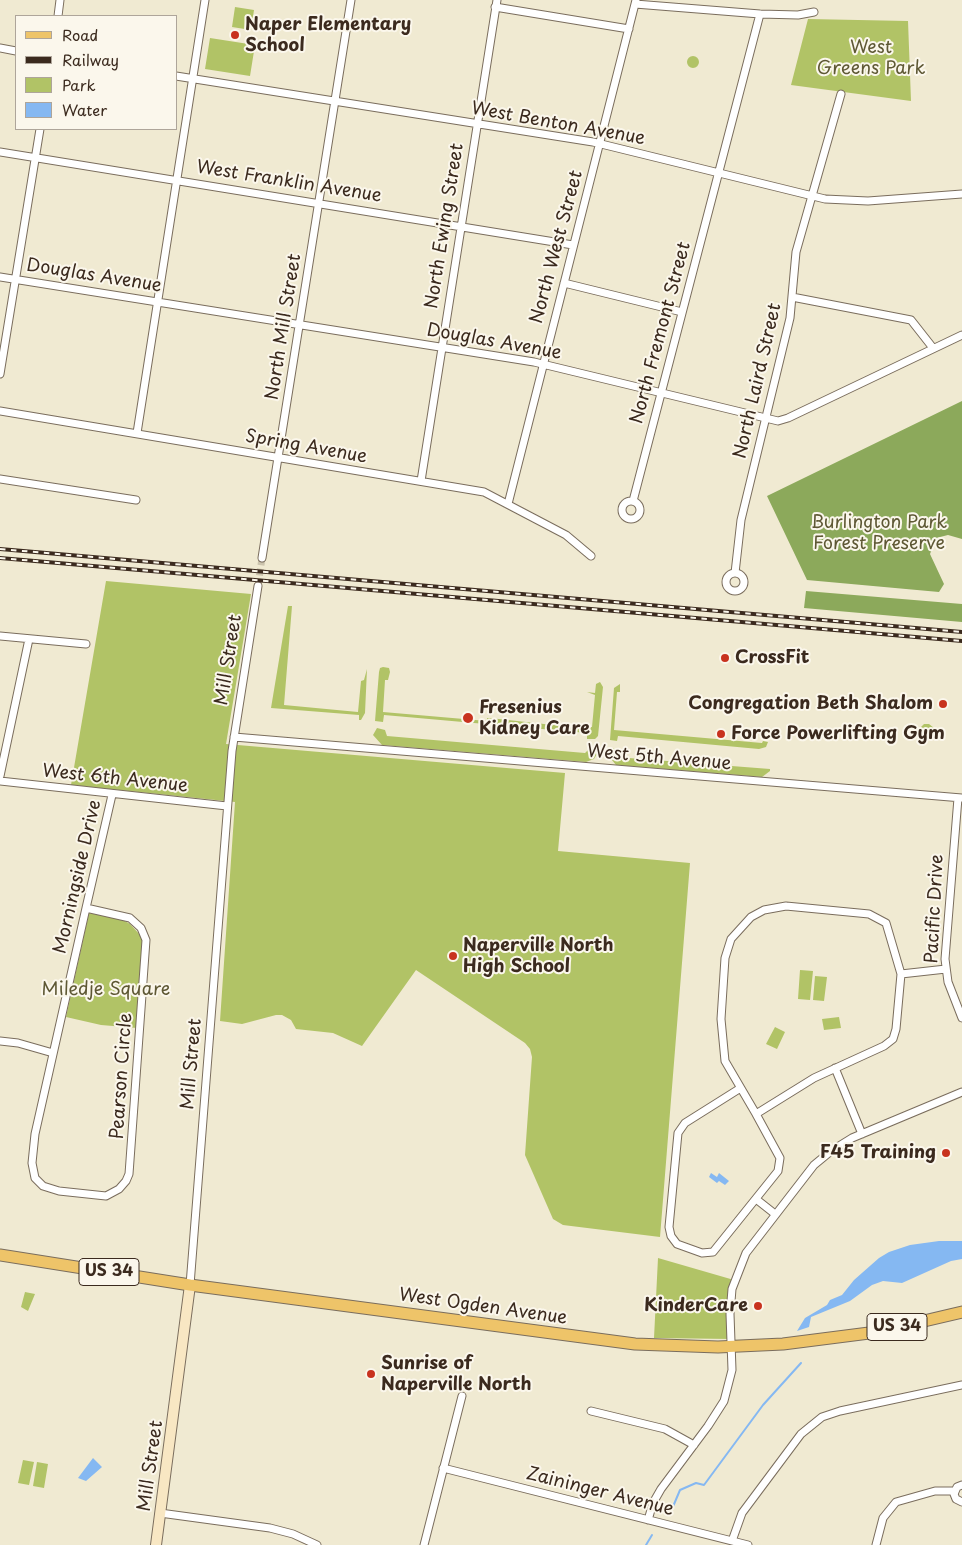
<!DOCTYPE html>
<html>
<head>
<meta charset="utf-8">
<style>
	body { margin:0 }
	#map { position:relative; width:962px; height:1545px; overflow:hidden; background:#f0ead2; font-family:"Playpen Sans",sans-serif }
	canvas { display:block }
	.legend { position:absolute; left:15px; top:15px; width:162px; height:115px; box-sizing:border-box; background:#fbf7ec; border:1px solid #aea59a; margin:0; padding:6px 9px; list-style:none; font-size:15px; color:#3b2a1e }
	.legend li { display:flex; align-items:center; gap:10px; height:25px }
	.legend b { width:25px; border:1px solid #aea59a }
</style>
</head>
<body>
<div id="map">
<canvas width="962" height="1545"></canvas>
<ul class="legend">
<li><b style="height:6px;background:#eec469"></b>Road</li>
<li><b style="height:6px;background:#3b2a1e"></b>Railway</li>
<li><b style="height:14px;background:#b1c366"></b>Park</li>
<li><b style="height:14px;background:#85b8f2"></b>Water</li>
</ul>
</div>
<script>
const ctx = document.querySelector('canvas').getContext('2d');
ctx.lineJoin = 'round';
function paint(path, color) {
  ctx.fillStyle = color;
  ctx.fill(path, 'evenodd');
}
function shape(rows) {
  const path = new Path2D();
  for (const r of rows) {
    if (r.length === 3) {
      path.moveTo(r[0] + r[2], r[1]);
      path.arc(r[0], r[1], r[2], 0, 2 * Math.PI);
      continue;
    }
    path.moveTo(r[0], r[1]);
    for (let i = 2; i < r.length; i += 2) path.lineTo(r[i], r[i + 1]);
  }
  return path;
}
function trace(path, color, width, dash) {
  ctx.strokeStyle = color;
  ctx.lineWidth = width;
  ctx.lineCap = dash ? 'butt' : 'round';
  ctx.setLineDash(dash || []);
  ctx.stroke(path);
}
function label(font, color, halo, rows, align = 'center') {
  ctx.font = font + ' "Playpen Sans",sans-serif';
  ctx.lineWidth = 4;
  ctx.setLineDash([]);
  ctx.textBaseline = 'middle';
  ctx.strokeStyle = halo;
  ctx.fillStyle = color;
  for (const [text, x, y, turn = 0] of rows) {
    ctx.save();
    ctx.translate(x, y);
    ctx.rotate((+turn || 0) * Math.PI / 180);
    ctx.textAlign = isNaN(turn) ? turn : align;
    if (halo) ctx.strokeText(text, 0, 0);
    ctx.fillText(text, 0, 0);
    ctx.restore();
  }
}
paint(shape([
	[235,7,254,10,251,30,232,27],
	[808,19,908,21,911,101,791,85],
	[210,38,255,45,250,76,205,69],
	[693,62,6],
	[106,581,251,594,226,744,565,773,558,851,690,863,660,1237,563,1225,553,1219,525,1155,532,1057,530,1049,525,1043,416,970,362,1046,333,1033,296,1029,291,1020,282,1015,276,1015,242,1024,220,1021,235,802,71,785],
	[288,606,292,606,284,705,358,712,361,681,364,680,367,669,365,713,361,720,359,720,359,715,271,708],
	[383,667,389,668,390,672,388,680,385,680,383,712,487,721,487,718,499,719,580,728,592,727,595,695,587,692,595,693,596,684,600,682,603,687,598,736,595,739,587,739,587,733,384,715,383,722,375,721,379,672,380,668],
	[620,684,620,692,617,692,614,730,762,743,763,741,768,742,766,747,759,749,618,736,617,741,610,740,614,688],
	[924,724,929,724,934,728,935,735,931,740,927,740,920,728],
	[377,728,385,730,387,736,585,753,591,747,595,748,597,754,594,759,586,762,382,745,373,735],
	[613,748,617,751,616,757,770,769,770,771,762,777,616,765,608,755,610,749],
	[89,913,123,920,130,924,141,936,143,944,137,1028,101,1025,66,1017],
	[800,970,813,971,810,1000,798,999],
	[815,976,827,977,824,1001,813,1000],
	[839,1017,841,1028,824,1030,822,1019],
	[775,1027,785,1032,777,1049,766,1044],
	[658,1258,734,1280,731,1339,654,1338],
	[25,1292,35,1294,28,1311,21,1307],
	[23,1460,34,1462,29,1485,18,1483],
	[37,1462,48,1464,44,1488,33,1486]
]), '#b1c366');
paint(shape([
	[962,401,962,539,948,535,936,538,930,554,944,584,939,592,807,580,767,496],
	[806,591,962,604,962,622,804,608]
]), '#8ca95b');
paint(shape([
	[711,1173,717,1177,719,1173,729,1181,725,1185,719,1181,717,1183,709,1177],
	[939,1241,962,1241,962,1259,951,1261,902,1283,883,1281,872,1285,850,1301,811,1317,809,1327,797,1331,805,1318,827,1305,830,1300,842,1295,854,1280,879,1258,889,1252,910,1245],
	[93,1458,102,1467,86,1481,78,1478]
]), '#85b8f2');
trace(shape([
	[672,1509,680,1490,696,1483,704,1485,763,1405,801,1363],
	[646,1545,652,1535]
]), '#85b8f2', 2);
trace(shape([
	[258,586,262,558]
]), '#ccc4ae', 7, [7, 3.5]);
const street = shape([
	[635,4,760,14,798,15,814,12],
	[495,7,629,29],
	[58,16,60,0],
	[0,48,16,51],
	[176,76,593,142,825,199,868,201,962,194],
	[0,152,573,245],
	[0,277,534,362,778,421,788,418,962,335],
	[564,283,682,312],
	[792,297,911,320,933,348],
	[0,374,40,129],
	[0,411,484,492,566,535,591,556],
	[137,433,205,0],
	[0,479,136,500],
	[421,481,497,0],
	[631,510,9],
	[633,501,760,14],
	[508,504,636,0],
	[262,558,351,0],
	[735,582,9],
	[735,573,741,520,790,318,796,252,841,94],
	[0,636,86,644],
	[234,737,962,798],
	[0,776,29,639],
	[0,781,227,806],
	[958,798,945,959,948,982,962,1018],
	[786,906,869,914,886,923,901,974,896,1029,893,1039,884,1046,814,1078,756,1114,725,1061,721,1019,725,958,731,939,751,917,764,910,786,906],
	[86,908,130,918,141,928,146,940,129,1174,126,1181,119,1189,106,1196,59,1191,43,1186,35,1178,32,1163,35,1134,86,908,112,795],
	[901,974,946,969],
	[0,1041,18,1043,53,1053],
	[835,1068,862,1134],
	[739,1089,685,1123,678,1133,669,1227,671,1236,677,1244,702,1253,713,1252,778,1171,780,1158,756,1114],
	[756,1199,775,1214],
	[190,1285,232,751,258,586],
	[591,1411,665,1429,694,1445],
	[443,1468,748,1545],
	[962,1485,957,1487,954,1494,956,1499,962,1502],
	[160,1513,270,1528,293,1534,317,1545],
	[648,1520,653,1503,661,1489,708,1426,724,1401,732,1370,730,1314,732,1289,746,1253,814,1165,831,1151,852,1138,962,1092],
	[732,1541,742,1513,801,1434,822,1417,840,1411,962,1385],
	[424,1545,462,1396],
	[876,1545,883,1518,896,1502,935,1491,954,1491]
]);
const secondary = shape([
	[156,1545,190,1285]
]);
const primary = shape([
	[0,1255,190,1285,635,1344,718,1347,783,1344,877,1332,962,1312]
]);
trace(street, '#7a6d5d', 9);
trace(secondary, '#7a6d5d', 12);
trace(primary, '#7a6d5d', 13);
trace(street, '#fff', 7);
trace(secondary, '#f8e7c3', 10);
trace(primary, '#eec469', 11);
const rail = shape([
	[0,549,962,632],
	[0,558,962,641]
]);
trace(rail, '#3b2a1e', 4);
trace(rail, '#fbf7ec', 2, [5.5]);
for (const [x, y, r, color] of [
	[235,35,5,"#c8321e"],
	[725,658,5,"#c8321e"],
	[943,704,5,"#c8321e"],
	[468,718,6,"#c8321e"],
	[721,734,5,"#c8321e"],
	[453,956,5,"#c8321e"],
	[946,1153,5,"#c8321e"],
	[758,1306,5,"#c8321e"],
	[371,1374,5,"#c8321e"]
]) {
  const dot = new Path2D();
  dot.arc(x, y, r, 0, 2 * Math.PI);
  ctx.fillStyle = color;
  ctx.fill(dot);
  trace(dot, '#fbf7ec', 2);
}
for (const [x, y, w] of [
	[109,1272,60],
	[897,1327,60]
]) {
  const box = new Path2D();
  box.roundRect(x - w / 2, y - 13.5, w, 27, 4);
  ctx.fillStyle = '#fbf7ec';
  ctx.fill(box);
  trace(box, '#3b2a1e', 1);
}
label('bold 16px', '#3b2a1e', null, [
	["US 34",109,1272],
	["US 34",897,1327]
]);
label('bold 18px', '#3b2a1e', '#fbf7ec', [
	["Naper Elementary",245,25],
	["School",245,46],
	["CrossFit",735,658],
	["Congregation Beth Shalom",933,704,"right"],
	["Fresenius",479,708],
	["Kidney Care",479,729],
	["Force Powerlifting Gym",731,734],
	["Naperville North",463,946],
	["High School",463,967],
	["F45 Training",936,1153,"right"],
	["KinderCare",748,1306,"right"],
	["Sunrise of",381,1364],
	["Naperville North",381,1385]
], 'left');
label('18px', '#5e5834', '#fbf7ec', [
	["West",871,48],
	["Greens Park",871,69],
	["Burlington Park",879,523],
	["Forest Preserve",879,544],
	["Miledje Square",106,990]
]);
label('18px', '#3b2a1e', '#fbf7ec', [
	["West Benton Avenue",558,124,10],
	["West Franklin Avenue",289,182,9],
	["North Ewing Street",445,226,-81],
	["North West Street",557,247,-75],
	["Douglas Avenue",94,276,9],
	["North Mill Street",284,327,-81],
	["North Fremont Street",661,333,-75],
	["Douglas Avenue",494,342,10],
	["North Laird Street",758,381,-77],
	["Spring Avenue",306,447,10],
	["Mill Street",229,660,-81],
	["West 5th Avenue",659,758,5],
	["West 6th Avenue",115,779,6],
	["Morningside Drive",78,877,-77],
	["Pacific Drive",935,909,-87],
	["Mill Street",192,1064,-85],
	["Pearson Circle",122,1076,-86],
	["West Ogden Avenue",483,1307,8],
	["Mill Street",151,1466,-82],
	["Zaininger Avenue",600,1492,14]
]);
</script>
</body>
</html>
